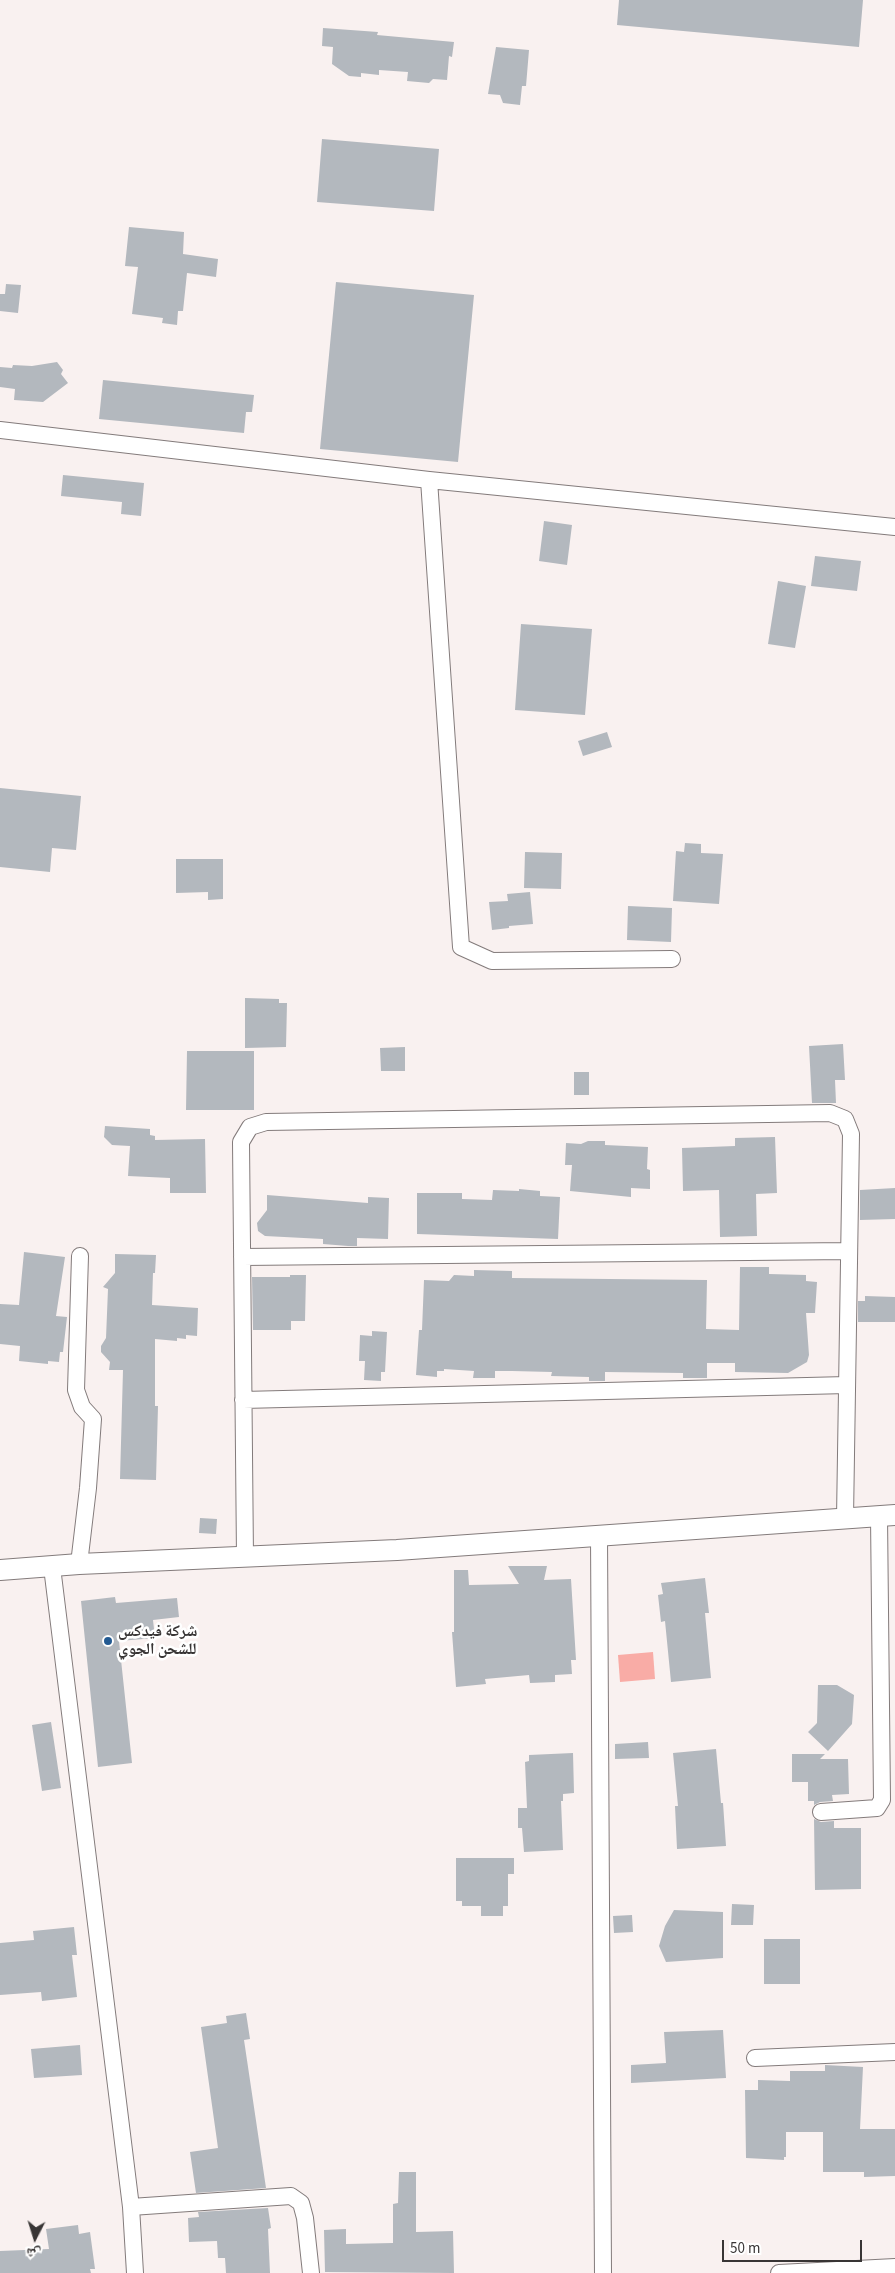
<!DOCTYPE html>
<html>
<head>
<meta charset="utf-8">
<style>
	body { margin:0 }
	#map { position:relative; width:895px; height:2273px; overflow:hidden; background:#f9f1f0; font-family:"Source Sans 3","Noto Naskh Arabic",sans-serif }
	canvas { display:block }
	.north { position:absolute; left:10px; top:2213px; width:50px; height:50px; -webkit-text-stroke:4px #fff; paint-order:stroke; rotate:185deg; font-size:14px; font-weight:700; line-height:20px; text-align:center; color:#383535 }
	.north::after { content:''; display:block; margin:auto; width:18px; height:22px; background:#383535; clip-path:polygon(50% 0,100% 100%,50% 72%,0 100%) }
	.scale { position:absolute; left:722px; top:2240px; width:140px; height:22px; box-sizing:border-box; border:2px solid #383535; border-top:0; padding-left:6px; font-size:15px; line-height:18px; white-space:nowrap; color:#383535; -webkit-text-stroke:4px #fff; paint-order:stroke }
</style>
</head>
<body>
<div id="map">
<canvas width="895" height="2273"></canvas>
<div class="north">ش</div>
<div class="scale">50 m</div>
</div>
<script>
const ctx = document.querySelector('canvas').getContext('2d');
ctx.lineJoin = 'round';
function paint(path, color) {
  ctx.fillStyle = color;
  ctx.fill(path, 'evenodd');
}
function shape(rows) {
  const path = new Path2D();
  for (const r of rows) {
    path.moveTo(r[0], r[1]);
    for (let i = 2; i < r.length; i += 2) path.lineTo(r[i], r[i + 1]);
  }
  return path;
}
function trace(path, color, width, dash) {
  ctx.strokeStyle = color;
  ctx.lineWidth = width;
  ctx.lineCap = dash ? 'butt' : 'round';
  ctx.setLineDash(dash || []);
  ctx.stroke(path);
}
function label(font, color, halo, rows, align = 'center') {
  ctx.font = font + ' "Source Sans 3","Noto Naskh Arabic",sans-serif';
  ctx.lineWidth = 5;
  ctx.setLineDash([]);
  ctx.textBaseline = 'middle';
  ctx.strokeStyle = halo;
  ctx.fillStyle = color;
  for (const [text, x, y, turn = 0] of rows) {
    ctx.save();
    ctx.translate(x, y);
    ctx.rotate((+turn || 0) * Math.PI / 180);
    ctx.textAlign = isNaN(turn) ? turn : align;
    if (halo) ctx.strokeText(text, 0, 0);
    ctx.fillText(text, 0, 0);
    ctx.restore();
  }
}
paint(shape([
	[653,1652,655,1679,620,1682,618,1655]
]), '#f9aca6');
paint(shape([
	[619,0,863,0,859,47,617,25],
	[323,28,378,32,377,35,454,42,452,57,449,56,447,80,433,79,429,83,407,81,408,72,379,70,379,75,361,73,361,77,349,76,332,64,333,47,322,46],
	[496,47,529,50,526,86,522,86,520,105,503,103,500,95,488,94],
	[322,139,439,149,434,211,317,202],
	[129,227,184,232,183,254,218,259,216,277,187,273,183,311,178,311,177,325,162,323,163,318,132,314,138,267,125,266],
	[336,282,474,295,458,462,320,449],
	[6,284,21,285,18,313,0,311,0,294,5,294],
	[57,362,63,370,61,374,68,383,43,402,14,400,15,389,0,387,0,367,12,368,13,365,32,366],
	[103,380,254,395,252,412,246,412,244,433,99,419],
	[63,475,144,483,141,516,121,514,122,502,61,496],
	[544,521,572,525,567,565,539,561],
	[815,556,861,561,857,591,811,586],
	[778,581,806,586,795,648,768,644],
	[521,624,592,629,585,715,515,710],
	[607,732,612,747,583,756,578,741],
	[0,788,81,796,76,850,52,848,50,872,0,867],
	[685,843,701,844,701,853,723,854,719,904,673,901,676,851,684,852],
	[525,852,562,853,561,889,524,888],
	[176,859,223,859,223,899,208,900,208,892,176,893],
	[530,892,533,924,509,926,509,928,492,930,489,902,508,901,507,894],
	[628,906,672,908,671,942,627,940],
	[245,998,279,999,279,1003,287,1003,286,1047,245,1048],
	[843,1044,845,1080,835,1080,836,1103,812,1103,809,1046],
	[405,1047,405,1071,381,1071,380,1048],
	[187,1051,254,1051,254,1110,186,1110],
	[574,1072,589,1072,589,1095,574,1095],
	[105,1126,150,1129,150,1135,155,1136,155,1140,205,1139,206,1193,170,1193,170,1178,128,1176,130,1146,112,1145,104,1137],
	[775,1137,777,1193,756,1194,757,1236,720,1237,719,1190,683,1191,682,1148,735,1146,735,1138],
	[588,1141,605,1141,605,1145,648,1147,647,1169,650,1170,650,1189,631,1188,631,1197,570,1191,572,1165,565,1165,566,1143,581,1144],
	[895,1188,895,1219,860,1220,860,1190],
	[519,1189,540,1191,540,1196,560,1197,558,1239,417,1234,417,1193,462,1193,462,1199,492,1200,493,1190,519,1191],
	[267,1195,368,1203,368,1197,389,1198,388,1239,357,1238,357,1246,348,1246,323,1244,323,1239,265,1236,258,1231,257,1223,267,1210],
	[24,1252,65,1257,56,1316,67,1317,63,1352,60,1352,59,1362,48,1361,48,1364,19,1361,20,1346,0,1344,0,1304,19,1305],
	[115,1254,156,1255,155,1273,153,1273,152,1305,198,1308,197,1336,186,1335,186,1339,177,1338,177,1341,155,1339,155,1406,158,1406,156,1480,120,1479,123,1370,109,1370,110,1362,101,1352,101,1346,106,1338,108,1289,103,1287,115,1273],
	[740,1267,769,1267,769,1274,806,1275,806,1281,817,1282,815,1313,806,1313,809,1355,807,1362,788,1373,735,1372,735,1363,707,1363,707,1378,683,1378,683,1373,605,1372,605,1381,589,1381,589,1377,551,1376,552,1372,512,1371,495,1371,495,1378,473,1378,474,1371,444,1369,444,1371,437,1371,437,1377,416,1375,419,1330,422,1330,424,1280,449,1281,454,1275,474,1276,474,1270,512,1271,512,1278,707,1280,706,1329,739,1330],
	[290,1275,306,1275,305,1321,291,1321,291,1330,253,1330,252,1277,290,1277],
	[865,1296,895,1297,895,1322,858,1322,858,1301,865,1301],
	[372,1331,387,1332,385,1372,381,1372,381,1381,364,1380,365,1361,359,1361,360,1335,372,1336],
	[200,1518,217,1519,216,1534,199,1533],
	[508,1566,547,1566,544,1580,571,1579,576,1660,571,1660,572,1674,555,1675,555,1682,530,1683,529,1675,485,1679,486,1684,456,1687,452,1632,454,1632,454,1570,468,1570,469,1585,519,1584],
	[705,1578,709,1613,705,1613,711,1678,671,1682,665,1621,661,1622,658,1595,663,1594,661,1583],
	[115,1597,116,1603,177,1598,179,1617,153,1620,155,1638,119,1641,132,1763,98,1767,81,1601],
	[818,1685,837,1685,854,1695,852,1724,828,1751,808,1732,817,1723],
	[51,1722,61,1788,42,1791,32,1725],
	[648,1742,649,1758,615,1759,615,1744],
	[716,1749,721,1803,723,1803,726,1846,677,1849,675,1806,678,1806,673,1753],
	[573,1753,574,1793,563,1794,563,1801,561,1801,563,1850,524,1852,522,1828,518,1828,518,1808,527,1808,525,1762,529,1761,529,1755],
	[792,1754,825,1754,820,1759,848,1759,849,1794,832,1795,833,1801,820,1802,814,1805,814,1801,808,1801,808,1782,792,1782],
	[814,1819,821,1822,834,1821,834,1828,861,1828,861,1889,815,1890],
	[456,1858,514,1858,514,1874,508,1874,508,1906,503,1906,503,1916,481,1916,481,1906,462,1906,462,1901,456,1901],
	[732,1904,754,1905,753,1925,731,1925],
	[674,1910,723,1912,723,1958,666,1962,659,1946,665,1926],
	[632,1915,633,1932,614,1933,613,1916],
	[74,1927,77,1955,72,1955,77,1997,42,2001,41,1992,0,1995,0,1943,34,1940,33,1931],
	[764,1939,800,1939,800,1984,764,1984],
	[246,2013,250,2039,244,2040,266,2188,196,2193,190,2152,218,2148,201,2027,227,2023,226,2016],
	[723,2030,726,2078,631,2083,631,2065,666,2063,664,2032],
	[80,2045,82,2075,34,2078,31,2049],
	[825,2065,863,2067,860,2129,895,2129,895,2176,864,2177,864,2172,823,2172,823,2132,786,2132,786,2157,784,2157,784,2160,746,2158,745,2090,758,2090,758,2080,790,2081,790,2071,825,2071],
	[399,2172,416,2172,416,2232,453,2231,454,2273,325,2272,324,2230,346,2229,346,2244,393,2243,393,2204,398,2203],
	[268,2208,271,2228,268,2229,270,2273,226,2273,225,2258,218,2258,217,2241,189,2242,188,2218,199,2217,198,2212],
	[78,2225,79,2234,90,2232,95,2269,90,2269,91,2273,0,2273,0,2251,49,2249,46,2229]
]), '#b3b8be');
const minor = shape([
	[0,430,429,480,895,527],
	[429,480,461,947,492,961,672,959],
	[242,1257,849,1251],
	[243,1400,847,1385],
	[599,1535,603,2273],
	[245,1557,241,1142,250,1127,266,1122,830,1113,845,1119,851,1134,845,1518],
	[79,1564,88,1488,93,1419,82,1407,76,1390,80,1256],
	[52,1567,131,2207,135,2273],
	[821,1812,877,1808,882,1800,879,1516],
	[755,2058,895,2052],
	[131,2207,291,2196,301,2203,305,2218,311,2273],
	[779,2273,895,2267]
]);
const tertiary = shape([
	[0,1570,79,1564,397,1550,895,1515]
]);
trace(minor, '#837b7b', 18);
trace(tertiary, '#837b7b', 22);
trace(minor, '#fff', 16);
trace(tertiary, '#fff', 20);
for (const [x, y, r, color] of [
	[108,1641,5,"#235a92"]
]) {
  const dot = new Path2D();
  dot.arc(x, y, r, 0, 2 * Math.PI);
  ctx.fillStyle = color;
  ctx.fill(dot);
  trace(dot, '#fff', 2);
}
label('bold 16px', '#383535', '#fff', [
	["شركة فيدكس",118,1632],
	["للشحن الجوي",118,1650]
], 'left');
</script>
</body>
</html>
